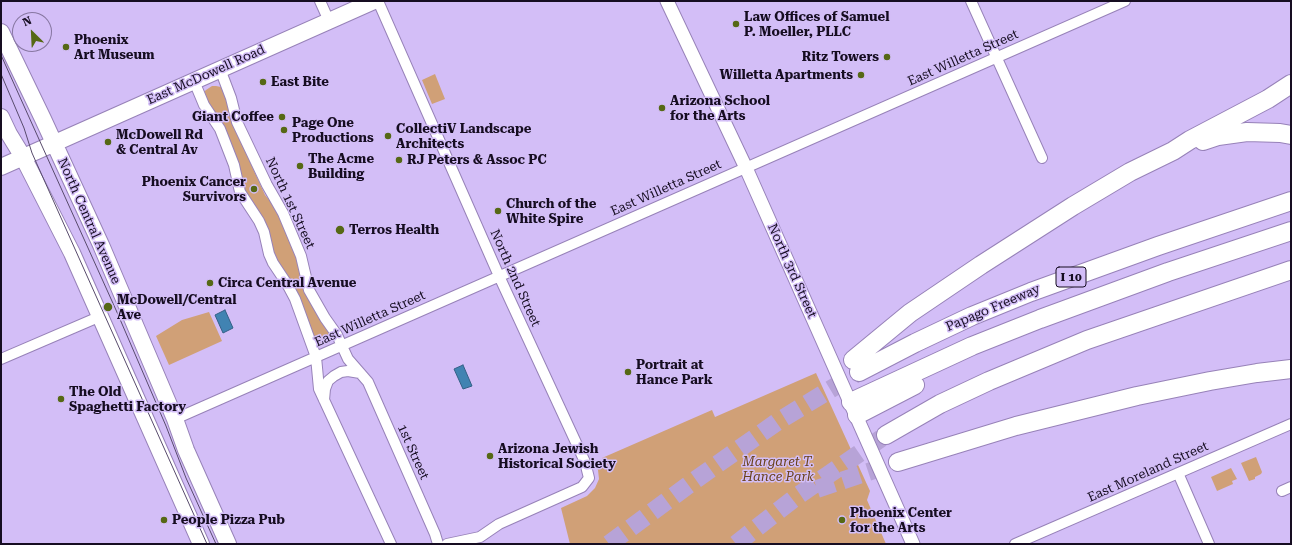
<!DOCTYPE html>
<html>
<head>
<meta charset="utf-8">
<style>
	body { margin:0 }
	#map { position:relative; width:1292px; height:545px; overflow:hidden; background:#d3bef7; font-family:"Roboto Serif",serif }
	canvas { display:block }
	.frame { position:absolute; inset:0; border:2px solid #160d21; pointer-events:none }
	.north { position:absolute; left:12px; top:12px; width:40px; height:40px; box-sizing:border-box; background:#d3bef7; border:1px solid #8777a1; border-radius:50%; rotate:336deg; font-size:11px; font-weight:700; line-height:16px; text-align:center; color:#160d21 }
	.north::after { content:''; display:block; margin:auto; width:14px; height:18px; background:#566815; clip-path:polygon(50% 0,100% 100%,50% 72%,0 100%) }
</style>
</head>
<body>
<div id="map">
<canvas width="1292" height="545"></canvas>
<div class="frame"></div>
<div class="north">N</div>
</div>
<script>
const ctx = document.querySelector('canvas').getContext('2d');
ctx.lineJoin = 'round';
function paint(path, color) {
  ctx.fillStyle = color;
  ctx.fill(path, 'evenodd');
}
function shape(rows) {
  const path = new Path2D();
  for (const r of rows) {
    path.moveTo(r[0], r[1]);
    for (let i = 2; i < r.length; i += 2) path.lineTo(r[i], r[i + 1]);
  }
  return path;
}
function trace(path, color, width, dash) {
  ctx.strokeStyle = color;
  ctx.lineWidth = width;
  ctx.lineCap = dash ? 'butt' : 'round';
  ctx.setLineDash(dash || []);
  ctx.stroke(path);
}
function label(font, color, halo, rows, align = 'center') {
  ctx.font = font + ' "Roboto Serif",serif';
  ctx.lineWidth = 3;
  ctx.setLineDash([]);
  ctx.textBaseline = 'middle';
  ctx.strokeStyle = halo;
  ctx.fillStyle = color;
  for (const [text, x, y, turn = 0] of rows) {
    ctx.save();
    ctx.translate(x, y);
    ctx.rotate((+turn || 0) * Math.PI / 180);
    ctx.textAlign = isNaN(turn) ? turn : align;
    if (halo) ctx.strokeText(text, 0, 0);
    ctx.fillText(text, 0, 0);
    ctx.restore();
  }
}
paint(shape([
	[435,74,445,99,432,104,422,80],
	[212,86,216,86,221,87,226,92,228,98,230,116,245,151,265,195,276,208,331,337,331,341,328,343,319,347,315,346,245,194,204,92,206,90],
	[209,312,222,341,169,365,156,336,182,320],
	[816,373,870,491,867,500,886,544,570,544,561,508,587,496,595,488,599,479,598,470,595,464,603,461,602,458,712,410,715,417],
	[1256,457,1262,472,1261,474,1255,477,1255,479,1249,481,1241,463],
	[1231,468,1237,479,1232,481,1233,484,1217,491,1211,477]
]), '#d0a077');
const water = shape([
	[225,310,233,328,223,333,215,315,225,310],
	[463,365,472,386,463,389,454,369,463,365]
]);
paint(water, '#4183b2');
trace(water, '#346086', 1);
trace(shape([
	[817,489,898,462],
	[609,544,691,483,777,422,859,372],
	[736,544,796,497,886,435]
]), '#b7a3d7', 18, [18, 9]);
const minor = shape([
	[320,1,329,21],
	[378,1,499,276,585,462,589,478,582,487,499,524,480,537,447,544],
	[971,1,1042,158],
	[220,69,231,98,237,122,267,185,283,213,301,256,309,290,325,318,337,335,348,359,368,382,435,534,438,544],
	[194,81,204,105,220,129,234,165,240,192,259,221,264,232,269,254,273,263,287,284,295,299,316,357,319,389,391,544],
	[1,359,101,316],
	[324,400,325,389,328,381,334,376,341,372,348,371,360,373],
	[175,419,1125,1],
	[1178,473,1209,544],
	[1282,491,1291,487],
	[1015,544,1291,424]
]);
const tertiary = shape([
	[667,1,746,168,913,544]
]);
const primary = shape([
	[1,32,43,119,101,245,175,419,186,450,228,544],
	[1,117,9,134,23,157,72,253,201,544],
	[1,167,374,1]
]);
const motorway = shape([
	[1203,141,1218,136,1247,132,1280,133,1291,135],
	[853,360,910,313,981,265,1073,206,1130,172,1173,151,1190,140,1268,99,1291,84],
	[859,372,915,343,972,316,1031,292,1158,246,1291,201],
	[851,402,972,346,1040,319,1168,272,1291,231],
	[857,415,915,385],
	[886,435,940,404,989,381,1087,340,1291,270],
	[898,462,1016,426,1137,396,1210,381,1257,373,1291,369]
]);
trace(minor, '#9782b8', 12);
trace(tertiary, '#9782b8', 15);
trace(primary, '#9782b8', 18);
trace(motorway, '#9782b8', 20);
trace(minor, '#fff', 10);
trace(tertiary, '#fff', 13);
trace(primary, '#fff', 16);
trace(motorway, '#fff', 18);
trace(shape([
	[1,55,116,310,166,426,186,478,216,544],
	[1,74,24,128,32,153,207,544]
]), '#584b6c', 1);
for (const [x, y, r, color] of [
	[736,24,4,"#566815"],
	[66,47,4,"#566815"],
	[887,57,4,"#566815"],
	[861,75,4,"#566815"],
	[263,82,4,"#566815"],
	[662,108,4,"#566815"],
	[282,117,4,"#566815"],
	[284,130,4,"#566815"],
	[388,136,4,"#566815"],
	[108,142,4,"#566815"],
	[399,160,4,"#566815"],
	[300,166,4,"#566815"],
	[254,189,4,"#566815"],
	[498,211,4,"#566815"],
	[340,230,5,"#566815"],
	[210,283,4,"#566815"],
	[108,307,5,"#566815"],
	[628,372,4,"#566815"],
	[61,399,4,"#566815"],
	[490,456,4,"#566815"],
	[164,520,4,"#566815"],
	[842,520,4,"#566815"]
]) {
  const dot = new Path2D();
  dot.arc(x, y, r, 0, 2 * Math.PI);
  ctx.fillStyle = color;
  ctx.fill(dot);
  trace(dot, '#d3bef7', 1.5);
}
for (const [x, y, w] of [
	[1071,277,30]
]) {
  const box = new Path2D();
  box.roundRect(x - w / 2, y - 10, w, 20, 3);
  ctx.fillStyle = '#d3bef7';
  ctx.fill(box);
  trace(box, '#160d21', 1);
}
label('bold 12px', '#160d21', null, [
	["I 10",1071,277]
]);
label('bold 13px', '#160d21', '#d3bef7', [
	["Law Offices of Samuel",744,17],
	["P. Moeller, PLLC",744,32],
	["Phoenix",74,40],
	["Art Museum",74,55],
	["Ritz Towers",879,57,"right"],
	["Willetta Apartments",853,75,"right"],
	["East Bite",271,82],
	["Arizona School",670,101],
	["for the Arts",670,116],
	["Giant Coffee",274,117,"right"],
	["Page One",292,123],
	["Productions",292,138],
	["CollectiV Landscape",396,129],
	["Architects",396,144],
	["McDowell Rd",116,135],
	["& Central Av",116,150],
	["The Acme",308,159],
	["Building",308,174],
	["RJ Peters & Assoc PC",407,160],
	["Phoenix Cancer",246,182,"right"],
	["Survivors",246,197,"right"],
	["Church of the",506,204],
	["White Spire",506,219],
	["Terros Health",349,230],
	["Circa Central Avenue",218,283],
	["McDowell/Central",117,300],
	["Ave",117,315],
	["Portrait at",636,365],
	["Hance Park",636,380],
	["The Old",69,392],
	["Spaghetti Factory",69,407],
	["Arizona Jewish",498,449],
	["Historical Society",498,464],
	["Phoenix Center",850,513],
	["for the Arts",850,528],
	["People Pizza Pub",172,520]
], 'left');
label('13px', '#160d21', '#d3bef7', [
	["East Willetta Street",963,58,-24],
	["East McDowell Road",206,75,-24],
	["East Willetta Street",666,188,-24],
	["North 1st Street",290,203,65],
	["North Central Avenue",89,221,66],
	["North 3rd Street",792,271,66],
	["North 2nd Street",515,278,66],
	["Papago Freeway",993,308,-23],
	["East Willetta Street",370,319,-24],
	["1st Street",413,452,66],
	["East Moreland Street",1148,472,-24]
]);
label('italic 13px', '#6a421b', '#d3bef7', [
	["Margaret T.",778,462],
	["Hance Park",778,477]
]);
</script>
</body>
</html>
